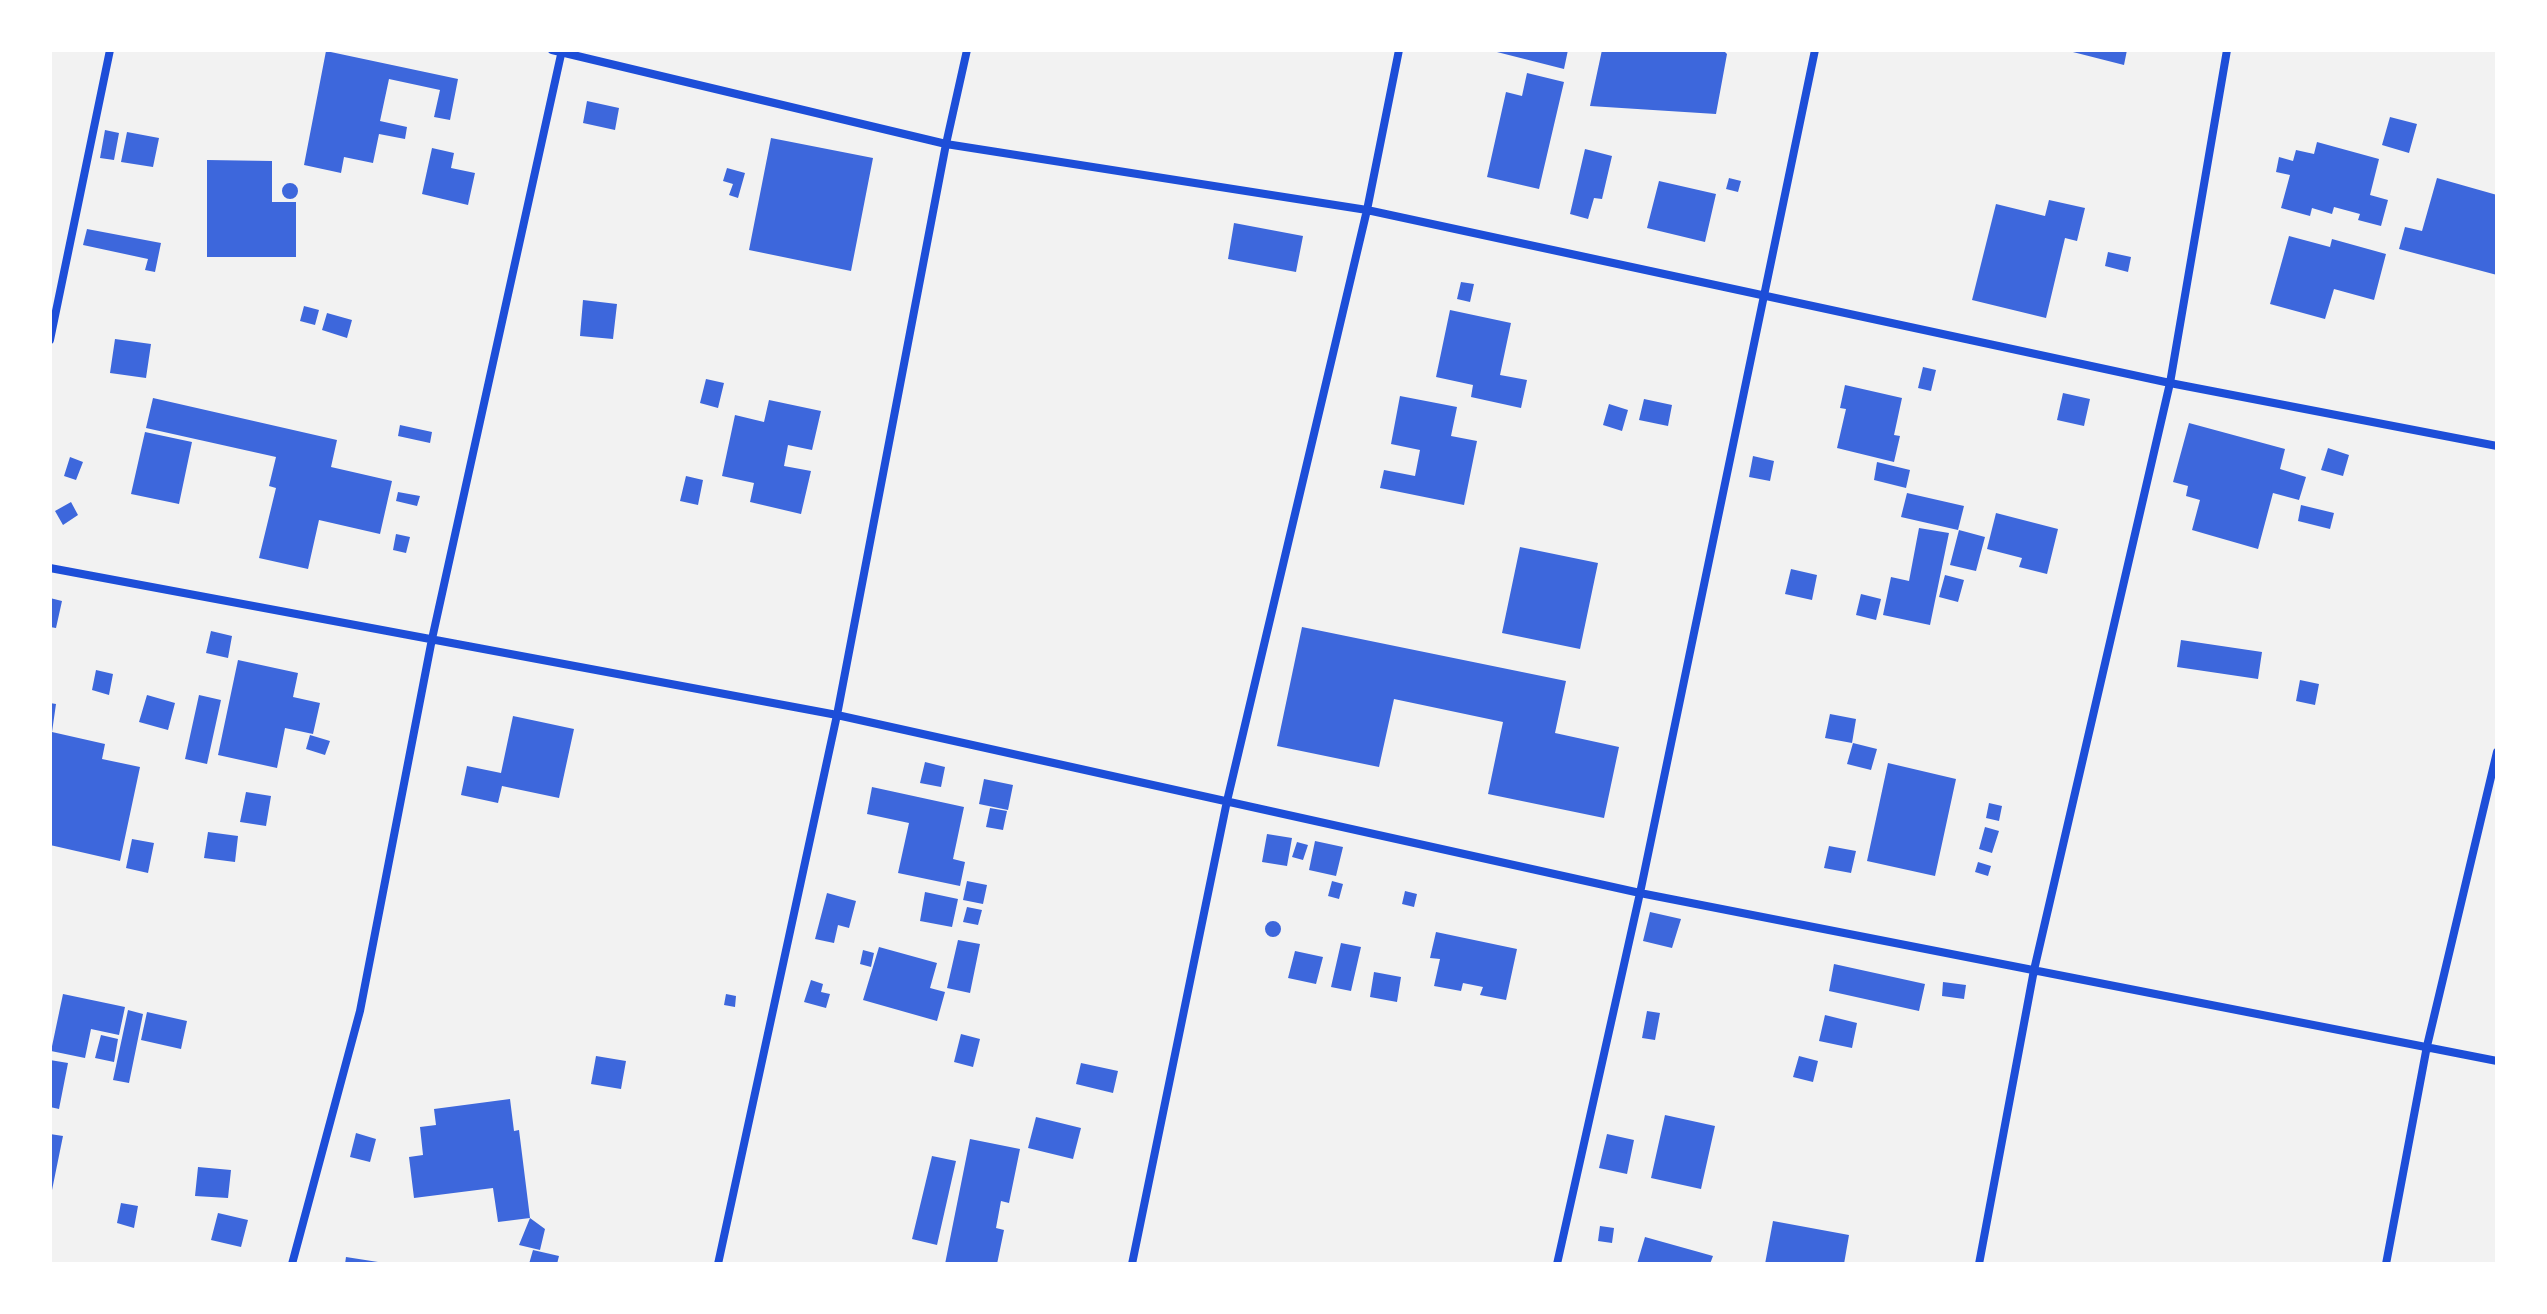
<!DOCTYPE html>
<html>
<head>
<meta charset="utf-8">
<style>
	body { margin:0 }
	#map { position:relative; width:2547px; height:1314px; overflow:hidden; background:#f2f2f2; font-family:"Noto Sans",sans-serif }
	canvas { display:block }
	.frame { position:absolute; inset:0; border:52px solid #fff; pointer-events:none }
</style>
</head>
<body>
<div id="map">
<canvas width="2547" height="1314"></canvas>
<div class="frame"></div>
</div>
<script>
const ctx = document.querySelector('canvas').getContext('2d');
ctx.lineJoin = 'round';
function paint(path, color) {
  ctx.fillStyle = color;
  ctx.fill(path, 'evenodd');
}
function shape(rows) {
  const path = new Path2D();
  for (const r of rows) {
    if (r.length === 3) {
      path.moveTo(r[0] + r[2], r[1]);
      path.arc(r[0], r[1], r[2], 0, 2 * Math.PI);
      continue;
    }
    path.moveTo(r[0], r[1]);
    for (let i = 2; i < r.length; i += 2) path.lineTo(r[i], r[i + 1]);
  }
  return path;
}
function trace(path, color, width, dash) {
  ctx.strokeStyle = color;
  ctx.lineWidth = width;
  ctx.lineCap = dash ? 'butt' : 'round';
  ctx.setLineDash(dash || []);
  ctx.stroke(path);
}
paint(shape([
	[1489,50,1568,50,1564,69],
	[1602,50,1723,50,1727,54,1716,114,1590,106],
	[2065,50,2127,50,2124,65],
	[326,51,458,79,450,120,434,117,440,90,389,79,380,121,407,127,405,139,379,134,373,163,344,157,341,173,304,165],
	[1527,73,1564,82,1539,189,1487,177,1506,92,1522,96],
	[587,101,619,108,615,130,583,123],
	[2390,117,2417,124,2409,153,2382,145],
	[105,130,119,133,114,160,100,158],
	[127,132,159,138,153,167,121,162],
	[771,138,873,158,851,271,749,250],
	[2317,142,2379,159,2370,195,2388,200,2381,226,2358,220,2360,214,2334,207,2332,214,2312,208,2310,216,2281,208,2290,175,2276,172,2279,157,2293,161,2296,150,2314,154],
	[432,148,454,153,451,168,475,173,468,205,422,194],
	[1585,149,1612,156,1602,199,1594,198,1588,219,1570,214],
	[207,160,272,161,272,202,296,202,296,257,207,257],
	[727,168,745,173,738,198,729,195,733,184,723,181],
	[1729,178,1741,181,1738,192,1726,189],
	[2437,178,2497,195,2497,275,2399,249,2405,227,2422,231],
	[1659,181,1716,194,1705,242,1647,228],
	[290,191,8],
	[2049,200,2085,208,2077,241,2065,238,2046,318,1972,300,1996,204,2045,216],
	[1234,223,1303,236,1296,272,1228,259],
	[87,229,161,243,155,272,145,270,148,259,83,245],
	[2289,236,2330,247,2332,239,2386,254,2374,300,2334,289,2325,319,2270,304],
	[2108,252,2131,257,2128,272,2105,266],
	[1461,282,1474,284,1470,302,1457,299],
	[583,300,617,304,613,339,580,336],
	[304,306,319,310,315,325,300,321],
	[1450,310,1511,323,1500,375,1527,380,1521,408,1471,397,1473,385,1436,377],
	[327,313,352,320,347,338,322,330],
	[115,339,151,344,146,378,110,373],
	[1923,367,1936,370,1931,391,1918,388],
	[706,379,724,383,718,408,700,403],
	[1845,385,1902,398,1894,435,1900,436,1894,462,1837,448,1846,409,1840,408],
	[2063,393,2090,399,2084,426,2057,420],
	[1400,396,1457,407,1451,436,1477,441,1464,505,1380,488,1384,470,1415,476,1420,450,1391,444],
	[153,398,337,440,331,467,392,481,380,534,319,520,308,569,259,558,276,488,269,486,276,457,146,428],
	[1644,399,1672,405,1668,426,1639,420],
	[769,400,821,411,812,450,788,445,784,466,811,471,801,514,750,502,754,483,722,476,735,415,764,422],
	[1609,404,1628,410,1622,431,1603,425],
	[2189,423,2285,449,2280,469,2306,477,2299,500,2273,493,2258,549,2192,530,2200,500,2186,496,2188,486,2173,482],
	[400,425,432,432,430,443,398,436],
	[145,432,192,442,179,504,131,494],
	[2328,448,2349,455,2343,476,2321,470],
	[1753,456,1774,461,1770,481,1749,477],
	[70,457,83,462,76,480,64,476],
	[1877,462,1910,470,1906,488,1874,480],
	[686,476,703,480,698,505,680,501],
	[398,492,420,496,417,506,396,501],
	[1907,493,1964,506,1958,530,1901,517],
	[71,502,78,515,63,525,55,511],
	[2301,505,2334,513,2330,529,2298,521],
	[1996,513,2058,529,2047,574,2019,567,2022,558,1987,549],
	[1919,528,1949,533,1930,625,1883,615,1891,577,1909,581],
	[1959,530,1985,537,1976,571,1950,565],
	[396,534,410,537,406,553,393,550],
	[1520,547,1598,563,1580,649,1502,633],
	[1791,569,1817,575,1812,600,1785,594],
	[1945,575,1964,580,1958,602,1939,597],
	[1861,594,1881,599,1876,620,1856,615],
	[50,598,62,601,56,628,50,627],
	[1302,627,1566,681,1555,733,1619,747,1604,818,1488,794,1503,722,1394,699,1379,767,1277,746],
	[211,631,232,636,228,658,206,653],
	[2181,640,2262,652,2258,679,2177,667],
	[238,660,298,673,293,697,320,703,313,734,285,728,277,768,218,755],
	[96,670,113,674,109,695,92,690],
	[2300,680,2319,684,2315,705,2296,701],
	[147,695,175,703,168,730,139,722],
	[199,695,221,700,207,764,185,759],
	[50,703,56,704,52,732,105,744,102,759,140,767,120,861,50,845],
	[1830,714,1856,719,1852,743,1825,738],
	[513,716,574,729,559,798,502,786,498,803,461,795,467,766,501,773],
	[310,735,330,741,325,755,306,749],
	[1853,743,1877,749,1871,770,1847,764],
	[925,762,945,767,941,787,920,783],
	[1888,763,1956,779,1935,876,1867,861],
	[984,779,1013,785,1008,810,979,804],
	[872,787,964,807,953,859,965,862,960,886,898,873,909,823,867,814],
	[246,792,271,796,266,826,240,822],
	[1989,803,2002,806,1999,821,1986,818],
	[990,808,1007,811,1003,830,986,827],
	[1985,827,1999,831,1992,853,1979,849],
	[208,832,238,836,235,862,204,858],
	[1267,834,1292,838,1287,866,1262,862],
	[132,839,154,843,148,873,126,868],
	[1315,841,1343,847,1336,876,1309,870],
	[1297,842,1308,845,1303,860,1292,857],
	[1829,846,1856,851,1851,873,1824,868],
	[1978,862,1991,866,1988,876,1975,872],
	[967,881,987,885,983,904,963,900],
	[1332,881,1343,884,1339,899,1328,896],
	[1405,891,1417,894,1414,907,1402,904],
	[925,892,958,899,952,927,920,921],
	[827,893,856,901,849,928,838,925,834,943,815,939],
	[967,907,982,910,978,925,963,922],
	[1650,912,1681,919,1672,948,1643,941],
	[1273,929,8],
	[1436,932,1517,949,1506,1000,1480,995,1483,987,1463,983,1461,991,1434,986,1440,959,1430,958],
	[958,940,980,944,970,993,947,988],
	[1341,943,1361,947,1351,991,1331,987],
	[879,947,937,963,930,988,945,992,937,1021,863,1000],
	[863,950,874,953,871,967,860,964],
	[1295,951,1323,957,1316,984,1288,978],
	[1834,964,1925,984,1919,1011,1829,991],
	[1374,972,1401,977,1397,1002,1370,997],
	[811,980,823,984,821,992,830,994,826,1008,804,1002],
	[1943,982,1966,985,1964,999,1942,996],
	[63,994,125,1007,119,1035,91,1029,85,1058,51,1051],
	[726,994,736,996,735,1007,724,1005],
	[128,1010,143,1014,129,1083,113,1080],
	[1647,1011,1660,1013,1655,1040,1642,1038],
	[147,1012,187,1021,181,1049,141,1040],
	[1825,1015,1857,1023,1852,1048,1819,1041],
	[961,1034,980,1039,973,1067,954,1062],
	[101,1035,118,1039,114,1062,95,1058],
	[596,1056,626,1061,621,1089,591,1084],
	[1799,1056,1818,1061,1813,1082,1793,1077],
	[50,1060,68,1063,59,1109,50,1107],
	[1081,1063,1118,1071,1113,1093,1076,1084],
	[510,1099,514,1131,519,1130,530,1218,545,1229,540,1250,519,1245,530,1218,498,1222,493,1188,414,1198,409,1157,423,1155,420,1127,436,1125,434,1109],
	[1665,1115,1715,1126,1701,1189,1651,1178],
	[1036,1117,1081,1128,1073,1159,1028,1148],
	[356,1133,376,1139,370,1162,350,1157],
	[50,1134,63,1136,51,1195,50,1194],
	[1607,1134,1634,1140,1627,1174,1599,1168],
	[970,1139,1020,1149,1009,1203,1001,1201,996,1228,1004,1230,997,1264,945,1264],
	[932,1156,956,1161,937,1245,912,1239],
	[198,1167,231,1170,228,1198,195,1196],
	[121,1203,138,1206,134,1228,117,1223],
	[218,1213,248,1220,241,1247,211,1240],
	[1773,1221,1849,1235,1844,1264,1765,1264],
	[1600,1226,1614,1228,1612,1243,1598,1241],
	[1645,1237,1713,1256,1710,1264,1637,1264],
	[533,1250,559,1256,557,1264,529,1264],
	[346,1257,378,1262,378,1264,345,1264]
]), '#3d67dc');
trace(shape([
	[552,50,946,144,1367,210,2170,383,2497,446],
	[50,340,110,50],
	[50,568,837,715,1640,893,2497,1061],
	[292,1264,360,1011,432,639,562,50],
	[718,1264,837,715,946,144,967,50],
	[1132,1264,1227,801,1367,210,1399,50],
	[1557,1264,1640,893,1815,50],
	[1979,1264,2034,970,2170,383,2227,50],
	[2386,1264,2427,1046,2497,752]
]), '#1d4ed8', 8);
</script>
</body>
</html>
